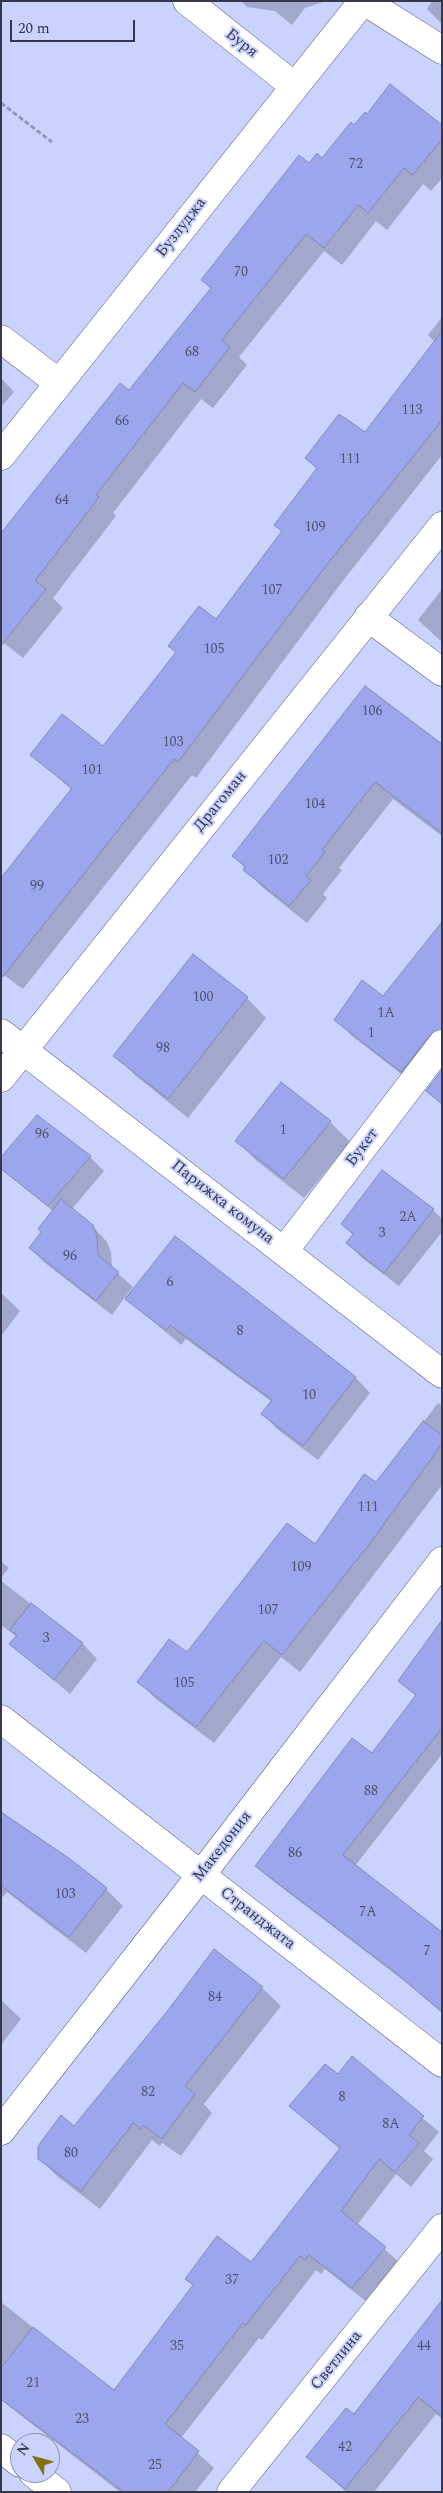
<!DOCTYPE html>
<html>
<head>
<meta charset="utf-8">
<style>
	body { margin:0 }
	#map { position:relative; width:443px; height:2493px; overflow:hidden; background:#cad2fe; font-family:Spectral,serif }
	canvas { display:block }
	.frame { position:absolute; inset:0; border:2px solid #35384a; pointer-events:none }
	.north { position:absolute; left:10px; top:2433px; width:50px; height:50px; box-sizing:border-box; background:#cad2fe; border:1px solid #8e94b6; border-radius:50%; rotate:307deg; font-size:14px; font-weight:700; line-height:20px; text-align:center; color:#35384a }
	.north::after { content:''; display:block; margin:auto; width:18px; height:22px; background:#837110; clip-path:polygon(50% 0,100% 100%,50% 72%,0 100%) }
	.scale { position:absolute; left:10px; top:20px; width:125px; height:22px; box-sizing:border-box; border:2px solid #35384a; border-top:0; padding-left:6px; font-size:15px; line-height:18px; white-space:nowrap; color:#35384a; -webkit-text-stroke:4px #cad2fe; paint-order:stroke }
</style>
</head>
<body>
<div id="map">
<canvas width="443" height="2493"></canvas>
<div class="frame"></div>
<div class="north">N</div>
<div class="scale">20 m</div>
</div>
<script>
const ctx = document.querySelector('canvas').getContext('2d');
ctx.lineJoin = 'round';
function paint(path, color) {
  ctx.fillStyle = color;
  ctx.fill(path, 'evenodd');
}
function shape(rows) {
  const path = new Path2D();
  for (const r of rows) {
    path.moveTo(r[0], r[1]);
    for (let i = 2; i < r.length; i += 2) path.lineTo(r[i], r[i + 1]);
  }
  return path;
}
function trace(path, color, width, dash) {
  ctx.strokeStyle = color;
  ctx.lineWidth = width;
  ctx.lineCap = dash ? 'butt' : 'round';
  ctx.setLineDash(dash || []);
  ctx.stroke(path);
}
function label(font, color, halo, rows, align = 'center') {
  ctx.font = font + ' Spectral,serif';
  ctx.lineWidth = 4;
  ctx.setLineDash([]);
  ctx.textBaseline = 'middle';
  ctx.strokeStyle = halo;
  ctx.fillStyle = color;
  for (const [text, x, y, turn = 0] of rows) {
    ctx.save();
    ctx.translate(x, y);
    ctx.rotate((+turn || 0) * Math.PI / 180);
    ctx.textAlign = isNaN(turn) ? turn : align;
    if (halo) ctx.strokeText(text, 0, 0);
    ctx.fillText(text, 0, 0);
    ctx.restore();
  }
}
paint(shape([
	[241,1,326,1,305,8,292,25,275,11,247,7],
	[432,1,442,1,442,24,427,9],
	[367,115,442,127,442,178,431,191,423,184,387,230,376,221,342,265,324,251,239,357,247,365,213,408,201,399,113,513,116,516,53,598,63,608,23,658,1,641,130,392,212,289,203,280,309,165,323,159],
	[442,317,442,455,342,582,196,778,192,775,23,989,1,973,72,790,32,755,103,748,177,653,169,646,216,621,283,532,276,525,318,470,306,458,365,434,435,342,428,335],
	[1,378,14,392,1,407],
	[442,589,442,642,418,620],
	[442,745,442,836,393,799,339,868,342,870,323,894,327,898,307,923,262,887,234,856],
	[442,924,442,1055,418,1087,352,1036,336,1020,383,998],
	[247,998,266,1018,188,1118,135,1075,115,1055],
	[281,1084,330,1122,350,1142,304,1198,257,1161,237,1141],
	[90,1157,104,1171,72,1209,86,1219,107,1242,111,1252,112,1268,133,1287,126,1296,128,1297,175,1238,356,1378,370,1393,318,1460,277,1429,263,1414,272,1402,186,1339,181,1345,125,1297,112,1315,45,1263,30,1248,42,1232,53,1211,1,1168],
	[433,1210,442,1219,442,1232,399,1286,362,1258,347,1243,354,1235,343,1224],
	[1,1293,20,1311,1,1336],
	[438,1403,442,1406,442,1485,300,1672,281,1657,214,1743,156,1699,139,1682,187,1654,315,1546,376,1484],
	[1,1561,9,1568,1,1578],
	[1,1581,83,1644,97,1659,70,1694,11,1644,17,1637,1,1625],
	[442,1622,442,1754,355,1866,441,2012,408,1984,268,1877,257,1866,372,1755,416,1696,399,1680],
	[1,1814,106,1889,123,1906,86,1953,7,1892,3,1897,1,1896],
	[262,1988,281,2006,204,2104,212,2113,181,2156,162,2143,160,2146,152,2140,100,2209,58,2177,39,2158,74,2127],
	[1,2000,21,2019,1,2045],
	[352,2058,439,2132,424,2151,433,2159,411,2187,396,2174,357,2225,400,2263,368,2303,325,2269,321,2274,316,2270,262,2340,259,2338,181,2438,214,2468,195,2492,120,2492,1,2400,1,2302,114,2392,252,2264,340,2149,291,2106,338,2076],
	[442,2322,442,2419,436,2414,374,2492,346,2492,308,2457,354,2416]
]), '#0003');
const building = shape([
	[390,84,442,125,442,139,413,175,404,168,368,213,358,205,324,248,306,234,222,340,230,347,195,392,183,383,96,495,99,497,35,581,46,589,1,646,1,533,120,383,129,390,211,288,201,280,299,155,309,163,317,153,322,158,351,122,354,125,365,112,367,114,390,84],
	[442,331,442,420,326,566,178,762,174,759,1,979,1,878,72,788,30,755,62,714,103,746,176,652,168,646,199,606,216,619,282,531,274,525,317,468,305,458,339,414,365,432,442,331],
	[365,686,442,744,442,833,375,782,322,850,325,852,306,876,311,880,289,906,243,870,245,866,232,856,365,686],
	[442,922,442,1029,430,1035,401,1072,334,1020,362,980,383,996,442,922],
	[193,954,248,997,168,1099,113,1056,193,954],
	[442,1070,442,1104,426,1091,442,1070],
	[281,1082,331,1121,284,1179,235,1141,281,1082],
	[37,1115,91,1156,48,1206,1,1169,1,1157,37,1115],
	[382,1170,434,1209,384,1273,346,1243,353,1234,341,1224,382,1170],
	[61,1199,93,1225,97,1236,98,1255,119,1272,96,1301,29,1248,41,1232,38,1229,61,1199],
	[175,1236,356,1377,303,1446,261,1414,272,1400,170,1325,166,1331,125,1299,175,1236],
	[423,1421,442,1435,442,1444,371,1542,282,1655,264,1641,196,1727,137,1682,169,1639,187,1652,287,1523,315,1544,364,1474,376,1482,423,1421],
	[31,1603,83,1643,54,1680,9,1644,17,1635,10,1630,31,1603],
	[442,1620,442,1728,343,1855,442,1932,442,2012,396,1973,255,1866,352,1738,372,1753,416,1695,398,1681,442,1620],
	[1,1812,70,1859,107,1888,69,1937,1,1886,1,1812],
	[214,1949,263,1987,185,2086,195,2094,162,2139,143,2125,141,2129,133,2123,81,2191,38,2159,38,2146,61,2115,74,2126,169,2009,214,1949],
	[352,2056,424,2116,409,2135,419,2143,395,2172,379,2159,341,2211,386,2247,352,2288,309,2255,305,2260,300,2256,246,2325,243,2323,165,2424,199,2451,168,2492,124,2492,1,2399,1,2368,33,2327,114,2390,193,2285,185,2279,217,2236,251,2262,340,2148,289,2106,325,2064,338,2074,352,2056],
	[442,2300,442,2416,418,2397,345,2489,306,2457,346,2408,354,2414,442,2300]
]);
paint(building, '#9ca6ec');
trace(building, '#838ab4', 1);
const minor = shape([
	[187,1,294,86],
	[364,1,442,50],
	[1,339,59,383],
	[1,456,363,1],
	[368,617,442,672],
	[1,1033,442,1374],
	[1,1078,442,526],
	[284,1251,442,1044],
	[1,1719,442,2063],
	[1,2131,201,1875,442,1561],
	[1,2448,20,2463],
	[33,2473,57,2492],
	[231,2492,442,2228]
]);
trace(minor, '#545a80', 29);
trace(shape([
	[1,103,52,142]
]), '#9298bb', 3, [5, 2.5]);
trace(minor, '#fff', 28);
label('14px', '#4f5472', null, [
	["72",356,165],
	["70",241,273],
	["68",192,353],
	["113",412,411],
	["66",122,422],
	["111",350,460],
	["64",62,501],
	["109",315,528],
	["107",272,591],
	["105",214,650],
	["106",372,712],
	["103",173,743],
	["101",92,771],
	["104",315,805],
	["102",278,861],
	["99",37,887],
	["100",203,998],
	["1А",386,1014],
	["1",371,1034],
	["98",163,1049],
	["1",283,1131],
	["96",42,1135],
	["2А",408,1218],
	["3",382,1234],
	["96",70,1257],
	["6",170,1283],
	["8",240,1332],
	["10",309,1396],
	["111",368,1508],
	["109",301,1568],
	["107",268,1611],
	["3",46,1639],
	["105",184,1684],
	["88",371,1792],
	["86",295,1854],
	["103",65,1895],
	["7А",368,1913],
	["7",427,1952],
	["84",215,1998],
	["82",148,2093],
	["8",342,2098],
	["8А",391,2125],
	["80",71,2154],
	["37",232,2281],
	["35",177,2347],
	["44",424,2347],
	["21",33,2384],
	["23",82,2420],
	["42",345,2448],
	["25",155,2466]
]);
label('16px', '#35384a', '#cad2fe', [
	["Буря",241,44,38],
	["Бузлуджа",182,228,-52],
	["Драгоман",221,802,-51],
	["Букет",363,1148,-53],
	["Парижка комуна",222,1203,38],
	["Македония",223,1847,-52],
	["Странджата",257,1919,38],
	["Светлина",337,2361,-51]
]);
</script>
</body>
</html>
